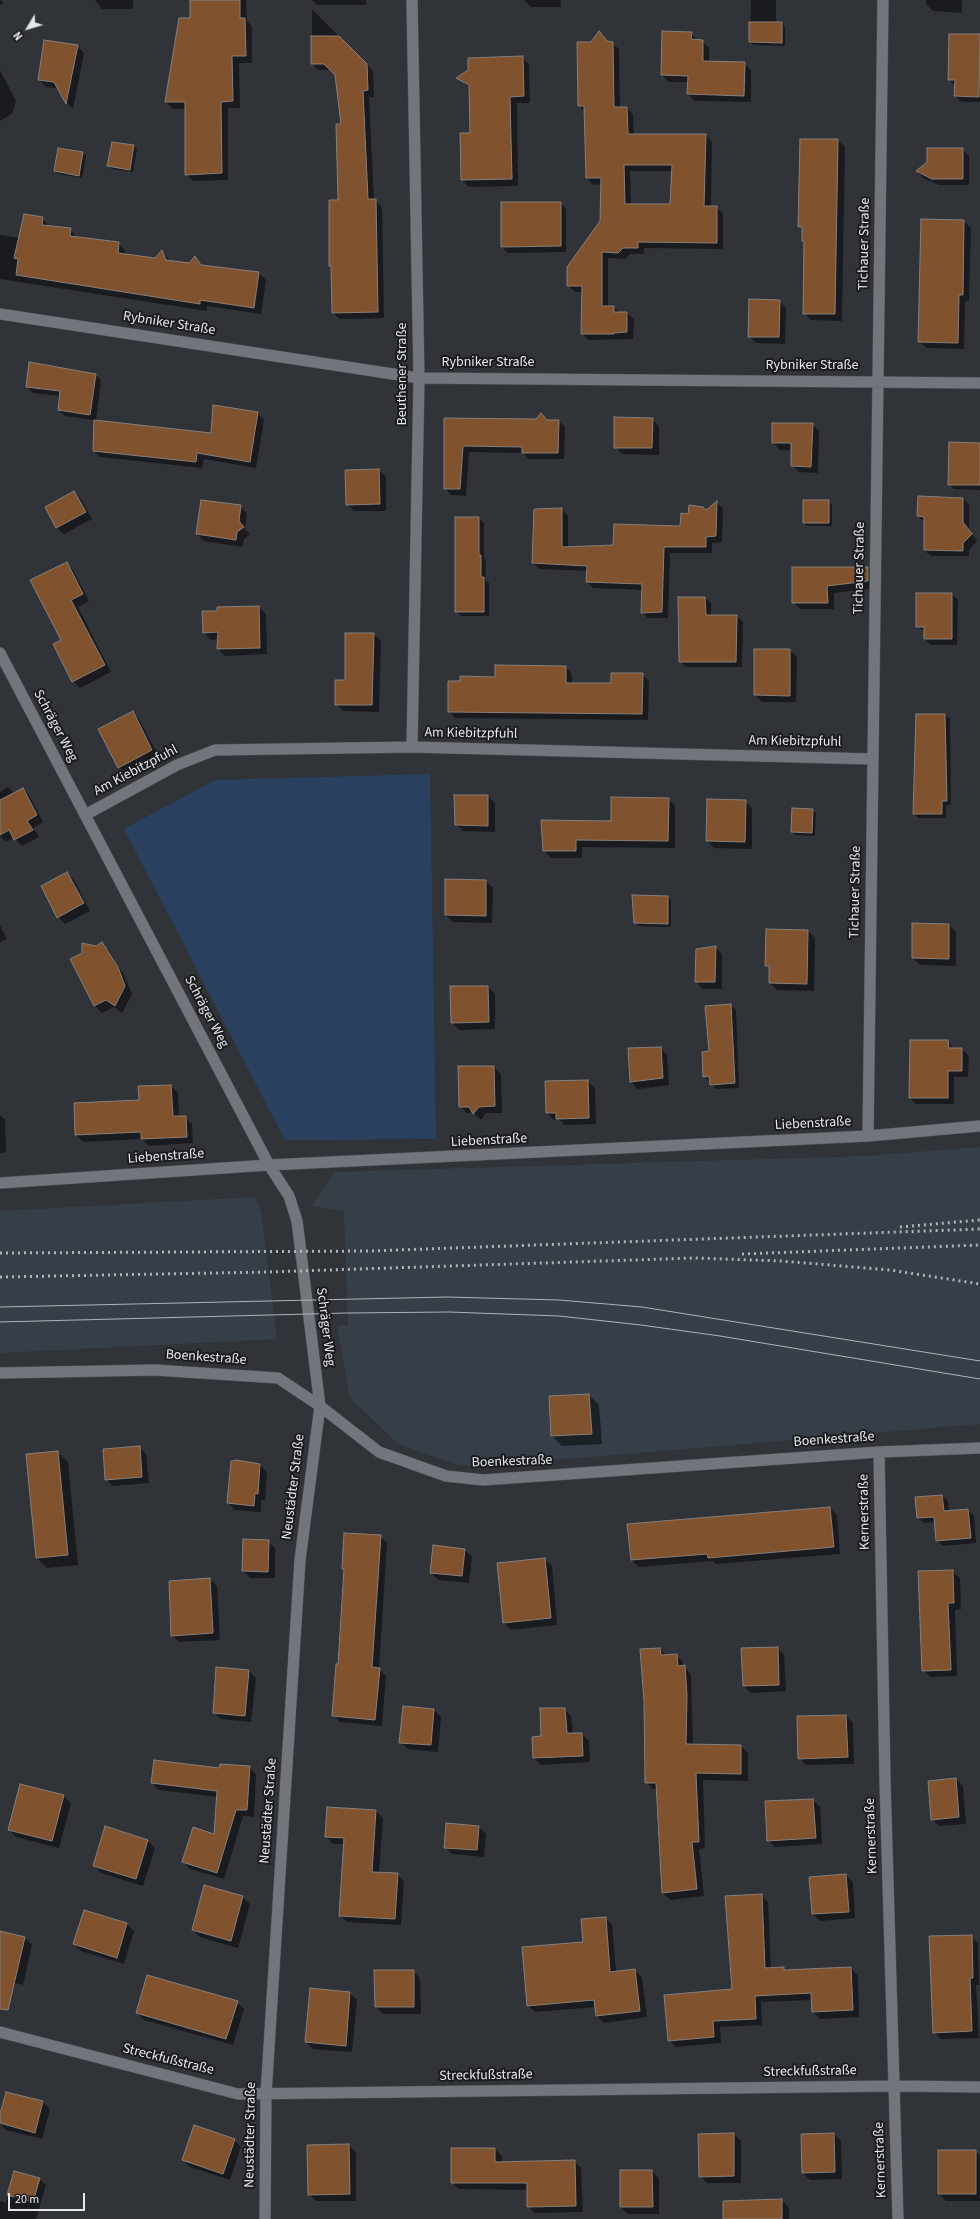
<!DOCTYPE html>
<html>
<head>
<meta charset="utf-8">
<style>
	body { margin:0 }
	#map { position:relative; width:980px; height:2219px; overflow:hidden; background:#303439; font-family:"Source Sans 3",sans-serif }
	canvas { display:block }
	.north { position:absolute; left:8px; top:8px; width:40px; height:40px; -webkit-text-stroke:3px #1a1c1e; paint-order:stroke; rotate:232deg; font-size:11px; font-weight:700; line-height:16px; text-align:center; color:#e5e8eb }
	.north::after { content:''; display:block; margin:auto; width:14px; height:18px; background:#e5e8eb; clip-path:polygon(50% 0,100% 100%,50% 72%,0 100%) }
	.scale { position:absolute; left:8px; top:2193px; width:77px; height:18px; box-sizing:border-box; border:2px solid #e5e8eb; border-top:0; padding-left:5px; font-size:12px; line-height:14px; white-space:nowrap; color:#e5e8eb; -webkit-text-stroke:3px #1a1c1e; paint-order:stroke }
</style>
</head>
<body>
<div id="map">
<canvas width="980" height="2219"></canvas>
<div class="north">N</div>
<div class="scale">20 m</div>
</div>
<script>
const ctx = document.querySelector('canvas').getContext('2d');
ctx.lineJoin = 'round';
function paint(path, color) {
  ctx.fillStyle = color;
  ctx.fill(path, 'evenodd');
}
function shape(rows) {
  const path = new Path2D();
  for (const r of rows) {
    path.moveTo(r[0], r[1]);
    for (let i = 2; i < r.length; i += 2) path.lineTo(r[i], r[i + 1]);
  }
  return path;
}
function trace(path, color, width, dash) {
  ctx.strokeStyle = color;
  ctx.lineWidth = width;
  ctx.lineCap = dash ? 'butt' : 'round';
  ctx.setLineDash(dash || []);
  ctx.stroke(path);
}
function label(font, color, halo, rows, align = 'center') {
  ctx.font = font + ' "Source Sans 3",sans-serif';
  ctx.lineWidth = 4;
  ctx.setLineDash([]);
  ctx.textBaseline = 'middle';
  ctx.strokeStyle = halo;
  ctx.fillStyle = color;
  for (const [text, x, y, turn = 0] of rows) {
    ctx.save();
    ctx.translate(x, y);
    ctx.rotate((+turn || 0) * Math.PI / 180);
    ctx.textAlign = isNaN(turn) ? turn : align;
    if (halo) ctx.strokeText(text, 0, 0);
    ctx.fillText(text, 0, 0);
    ctx.restore();
  }
}
paint(shape([
	[980,1147,980,1424,486,1466,458,1465,398,1444,350,1398,337,1326,348,1325,344,1211,312,1206,334,1172,867,1156],
	[255,1197,261,1212,277,1339,0,1353,0,1211]
]), '#363e48');
paint(shape([
	[430,774,436,1139,285,1140,124,829,215,780]
]), '#29415e');
paint(shape([
	[0,0,4,3,0,5],
	[95,0,133,0,133,9,102,9],
	[191,0,246,0,247,21,252,26,252,63,239,63,240,108,228,108,228,180,193,181,186,174,186,109,173,109,166,102,191,19],
	[312,0,366,0,366,5,317,5],
	[524,0,561,0,561,7,531,7],
	[751,0,776,0,776,23,782,23,785,27,785,46,753,45,750,42],
	[926,0,962,0,962,13,933,11,926,4],
	[312,9,373,71,374,97,369,97,374,200,382,207,384,318,340,319,333,313,332,268,330,266,330,201,339,201,342,125,336,75,331,70,318,70,312,64],
	[691,33,698,41,702,41,709,48,709,62,744,63,751,70,751,102,695,101,688,94,689,82,669,82,662,75],
	[979,35,980,102,961,102,955,96,955,86,949,79],
	[578,43,612,43,619,49,620,108,627,108,633,114,634,135,706,135,712,142,711,207,716,207,723,213,723,249,644,248,644,254,630,254,625,259,608,258,608,307,614,307,620,313,627,313,634,319,633,339,589,340,582,334,583,292,575,292,568,285,601,221,601,184,593,185,587,178,585,112,579,106],
	[630,171,673,171,671,205,631,205],
	[77,46,84,53,73,109,67,103,59,88,46,87,39,80],
	[522,57,529,65,530,103,517,103,518,186,469,187,462,180,471,134,470,88,458,78],
	[0,70,16,101,12,114,0,121],
	[838,140,845,147,842,321,811,320,804,313,805,243,803,241,803,230,799,226],
	[134,146,137,149,133,172,112,169,108,166],
	[962,149,969,156,969,185,939,185,923,178,917,171],
	[82,153,86,156,82,178,58,174,55,171],
	[502,203,561,203,566,209,566,252,508,253,502,247],
	[42,218,49,227,70,229,77,238,118,243,125,250,125,255,156,259,162,251,170,261,190,264,195,258,203,266,259,273,266,280,261,314,207,306,207,311,0,279,0,235,20,238],
	[964,221,971,228,969,301,965,301,964,349,926,348,920,342],
	[779,301,786,308,785,344,756,343,749,336],
	[95,374,101,380,96,421,212,434,257,413,264,420,256,468,204,459,202,468,100,457,94,451,95,420,65,416,59,410,61,396,33,393,27,387],
	[445,419,559,421,565,427,564,459,529,459,523,453,469,452,466,496,451,495,445,488],
	[652,419,659,426,659,455,622,454,615,447],
	[812,424,819,431,818,473,799,472,792,465,792,450,780,450,773,443],
	[980,444,980,490,954,489,949,484],
	[379,470,386,477,386,511,354,511,347,504],
	[74,492,81,499,92,519,64,534,57,528,46,508],
	[963,498,969,505,969,530,977,541,969,550,969,556,931,556,924,550,925,523,918,516],
	[829,501,832,505,832,526,807,526,804,523],
	[717,503,723,508,722,542,712,543,712,553,670,553,668,618,648,618,642,612,643,590,593,588,587,582,588,571,539,569,533,563,562,509,568,516,568,547,614,546,681,527,689,515,706,511],
	[240,506,247,513,245,529,250,534,244,539,242,547,204,541,197,534],
	[479,518,484,523,484,559,486,561,485,580,489,583,489,616,461,616,456,611],
	[66,563,73,570,89,601,78,607,111,672,80,688,73,681,62,640],
	[793,568,868,568,875,575,875,588,834,593,834,609,800,609,793,602],
	[952,594,958,600,957,645,931,645,925,639,925,632,917,626],
	[705,598,711,603,711,616,737,616,743,622,742,667,686,667,680,661],
	[258,607,266,614,267,654,225,656,218,649,219,639,211,640,204,633,218,612],
	[346,634,374,634,381,641,379,712,343,711,336,704,346,681],
	[790,650,797,657,796,702,762,702,755,695],
	[566,667,572,674,572,684,612,684,642,674,649,681,648,720,455,718,449,711,496,678],
	[132,712,139,719,159,757,126,774,119,767],
	[945,715,950,719,951,805,946,805,946,818,918,818,914,813],
	[8,787,14,793,23,789,29,795,43,822,33,828,39,837,22,846,14,838,6,842,0,836,0,792],
	[488,796,495,803,495,832,463,831,456,824],
	[668,799,675,805,675,848,582,847,582,858,551,858,544,851],
	[745,801,752,808,752,849,714,848,707,841],
	[813,810,816,813,815,836,795,835,792,832],
	[67,873,74,880,90,911,65,924,58,917],
	[486,881,493,888,492,923,453,922,446,915],
	[668,897,671,900,671,927,638,926,635,922],
	[913,924,949,925,956,932,956,966,920,965,913,958],
	[0,925,7,939,0,942],
	[767,930,808,931,815,938,814,991,777,990,770,983,770,970,766,966],
	[102,944,109,951,124,975,132,994,122,1013,114,1007,102,1013,95,1006,72,959],
	[715,947,722,954,722,989,703,989,696,982],
	[488,987,495,994,495,1029,459,1030,452,1022],
	[731,1005,736,1010,739,1088,716,1089,704,1076,710,1052],
	[948,1041,954,1049,962,1049,969,1056,968,1077,954,1077,954,1104,916,1104,910,1098],
	[660,1048,667,1055,669,1085,638,1089,631,1082],
	[494,1067,501,1074,502,1113,486,1113,481,1120,474,1113,467,1113,460,1106],
	[587,1081,595,1088,596,1124,564,1125,559,1119,554,1120,547,1113],
	[171,1086,178,1093,179,1117,185,1117,192,1124,193,1143,149,1146,142,1139,83,1142,76,1135],
	[0,1115,5,1119,6,1152,0,1153],
	[589,1395,599,1405,602,1444,562,1446,552,1436],
	[139,1447,146,1454,149,1483,113,1486,106,1479],
	[57,1452,68,1462,78,1565,47,1568,37,1558],
	[260,1465,267,1472,265,1500,261,1500,261,1512,235,1510,228,1503],
	[942,1496,948,1501,949,1511,968,1510,974,1516,976,1543,943,1546,937,1541,936,1522,924,1523,918,1518,916,1498],
	[830,1508,837,1515,840,1554,716,1564,712,1561,639,1567,632,1560],
	[380,1536,387,1543,379,1669,386,1676,382,1726,340,1722,333,1715,339,1665,345,1571,343,1569],
	[268,1541,275,1548,275,1578,250,1578,243,1571],
	[434,1547,465,1550,472,1557,469,1583,438,1580,431,1573],
	[545,1559,552,1566,557,1625,511,1630,504,1623],
	[952,1571,960,1578,961,1609,955,1610,957,1676,930,1677,923,1670],
	[210,1579,217,1586,220,1640,179,1642,172,1635],
	[777,1648,784,1655,786,1691,751,1693,744,1686],
	[660,1649,666,1655,676,1655,683,1662,684,1667,691,1674,693,1745,741,1746,748,1753,748,1781,703,1780,705,1848,699,1849,704,1896,670,1900,663,1893,658,1789,653,1789,646,1782],
	[249,1671,256,1678,251,1722,221,1719,214,1712],
	[564,1709,571,1716,573,1734,582,1734,589,1741,590,1762,541,1765,534,1758,542,1737],
	[434,1710,441,1717,438,1752,408,1749,400,1742],
	[846,1716,853,1723,854,1764,806,1765,799,1758],
	[249,1767,256,1774,254,1817,243,1816,224,1879,190,1869,183,1862,215,1835,218,1797,159,1790,152,1783,220,1769],
	[956,1779,963,1786,966,1824,939,1826,932,1819],
	[21,1785,64,1796,71,1803,59,1848,16,1837,9,1830],
	[813,1800,820,1807,822,1844,775,1847,768,1840],
	[376,1811,383,1818,379,1873,397,1874,404,1881,401,1925,347,1922,340,1915,344,1844,333,1844,326,1836],
	[479,1827,486,1834,484,1857,452,1854,445,1847],
	[105,1828,148,1841,155,1848,143,1886,101,1873,94,1866],
	[846,1875,853,1882,855,1918,820,1921,813,1914,810,1878],
	[205,1886,243,1897,250,1904,238,1948,200,1937,193,1930],
	[761,1895,768,1902,771,1969,783,1968,786,1971,851,1968,858,1976,859,2017,820,2019,813,2012,812,2000,761,2002,762,2025,720,2027,721,2043,676,2047,669,2040,733,1989],
	[85,1911,127,1924,134,1931,124,1964,81,1951,74,1944],
	[605,1918,612,1925,616,1972,634,1970,642,1977,647,2017,604,2023,597,2016,596,2007,535,2012,528,2005],
	[0,1932,25,1938,32,1945,23,1985,0,1979],
	[971,1936,978,1943,979,1985,976,1985,979,2038,941,2039,934,2032],
	[413,1971,420,1978,421,2014,383,2014,376,2007],
	[350,1993,357,2000,352,2052,313,2049,306,2042],
	[237,2002,244,2009,233,2045,144,2020,137,2013],
	[7,2093,43,2102,50,2109,42,2139,6,2130,0,2124],
	[734,2134,741,2141,741,2183,707,2183,700,2176],
	[834,2134,841,2141,842,2179,810,2180,803,2173,802,2135],
	[234,2140,241,2147,230,2180,190,2167,183,2160],
	[349,2145,356,2153,356,2201,316,2201,309,2194],
	[495,2149,502,2156,502,2162,574,2161,581,2168,583,2212,535,2213,528,2206,528,2190,459,2189,452,2182],
	[939,2151,975,2151,980,2156,980,2201,946,2201,939,2194],
	[621,2171,652,2171,659,2178,659,2214,628,2214,621,2207],
	[14,2172,39,2179,46,2185,36,2219,0,2219,0,2201,6,2203],
	[782,2200,789,2208,789,2219,749,2219]
]), '#0007');
const building = shape([
	[190,0,240,0,240,18,245,18,246,56,232,56,233,101,221,102,222,173,185,175,185,102,165,102,179,18,190,18,190,0],
	[749,22,782,22,782,43,749,42,749,22],
	[599,31,607,41,613,42,614,107,627,107,628,134,706,134,704,206,717,206,717,243,638,242,638,248,623,248,618,253,602,252,602,306,614,306,614,312,627,312,627,332,614,333,614,334,581,334,582,286,567,286,567,267,600,221,601,178,586,178,584,106,578,106,577,42,591,42,599,31],
	[624,165,672,165,670,204,625,204,624,165],
	[662,31,692,32,691,39,703,40,703,61,745,62,744,96,687,94,688,76,661,75,662,31],
	[949,34,980,34,979,97,954,96,955,80,948,80,949,34],
	[311,36,339,36,367,64,368,90,363,91,368,199,376,199,378,312,332,313,331,266,329,266,329,200,338,200,336,124,341,124,335,75,324,64,311,64,311,36],
	[44,40,78,45,66,104,54,82,38,80,44,40],
	[523,56,524,96,510,97,512,179,461,180,460,133,470,133,469,85,456,78,468,70,468,58,523,56],
	[800,139,838,139,835,314,803,314,804,241,802,241,802,227,798,227,800,139],
	[112,142,134,145,130,170,107,166,112,142],
	[58,148,83,152,79,176,54,171,58,148],
	[927,148,963,148,963,179,932,179,916,171,927,162,927,148],
	[501,202,561,202,561,246,501,247,501,202],
	[24,214,43,217,42,225,71,228,70,236,119,242,118,253,155,258,162,250,166,260,189,263,195,256,201,265,259,272,254,308,200,300,200,304,16,275,18,259,14,258,24,214],
	[921,219,964,220,963,295,959,295,958,343,918,342,921,219],
	[749,299,780,300,779,337,748,337,749,299],
	[29,362,96,374,90,415,58,410,60,391,26,387,29,362],
	[213,405,258,412,250,462,197,453,196,462,93,451,94,420,211,433,213,405],
	[541,413,547,420,559,420,558,453,522,453,522,447,463,446,460,489,444,489,444,418,536,419,541,413],
	[614,417,653,418,652,448,614,448,614,417],
	[772,423,813,423,811,467,791,466,791,443,772,443,772,423],
	[949,442,980,443,980,485,948,485,949,442],
	[379,469,380,504,346,505,345,470,379,469],
	[74,491,86,512,56,528,45,507,74,491],
	[918,496,963,498,963,522,972,534,963,543,963,551,924,550,924,517,917,516,918,496],
	[201,500,241,505,239,521,244,527,237,532,236,540,196,534,201,500],
	[803,500,829,500,829,523,803,523,803,500],
	[717,501,716,536,706,537,706,547,664,547,662,612,641,613,642,584,586,582,587,566,532,563,534,509,562,508,562,547,613,545,614,524,680,526,681,513,688,514,689,505,703,507,706,510,717,501],
	[455,517,479,517,479,555,481,555,481,577,484,577,484,612,455,612,455,517],
	[67,562,83,594,71,600,105,665,72,682,53,644,61,640,30,580,67,562],
	[792,567,868,567,868,581,827,586,828,603,792,603,792,567],
	[916,593,952,593,952,639,924,639,924,627,916,627,916,593],
	[678,597,705,597,706,615,737,615,736,662,679,662,678,597],
	[259,606,260,648,217,649,218,632,203,633,202,611,217,611,217,607,259,606],
	[345,633,374,633,372,705,335,705,335,680,345,680,345,633],
	[754,649,790,649,790,696,754,695,754,649],
	[495,665,566,666,566,683,611,683,611,673,643,673,642,714,448,712,448,681,460,681,460,676,495,677,495,665],
	[133,711,152,750,118,768,98,729,133,711],
	[916,714,945,714,947,801,942,801,942,814,913,814,916,714],
	[23,788,37,815,27,821,33,830,14,840,9,830,0,835,0,800,23,788],
	[454,795,488,795,488,826,455,825,454,795],
	[611,797,669,798,668,841,576,840,576,851,543,851,541,820,611,821,611,797],
	[707,799,746,800,745,842,706,841,707,799],
	[792,808,813,809,812,833,791,832,792,808],
	[67,872,84,903,57,918,41,886,67,872],
	[445,879,486,880,486,916,445,915,445,879],
	[632,895,668,896,668,924,634,923,632,895],
	[912,923,949,924,949,959,912,958,912,923],
	[766,929,808,930,807,984,769,983,769,966,765,966,766,929],
	[102,942,118,967,125,986,115,1006,106,1000,94,1006,70,959,82,953,82,943,96,946,102,942],
	[716,946,715,982,695,982,696,949,716,946],
	[450,986,488,986,489,1022,451,1023,450,986],
	[731,1004,735,1083,710,1085,709,1076,703,1077,702,1052,709,1051,705,1006,731,1004],
	[910,1040,948,1040,949,1048,962,1048,962,1071,948,1071,948,1098,909,1098,910,1040],
	[661,1047,663,1078,630,1082,628,1048,661,1047],
	[458,1066,494,1066,495,1106,479,1107,473,1114,469,1107,459,1107,458,1066],
	[588,1080,589,1118,556,1119,556,1113,546,1113,545,1081,588,1080],
	[171,1085,173,1116,186,1116,187,1137,141,1139,141,1132,75,1135,74,1103,139,1100,138,1086,171,1085],
	[589,1394,592,1434,551,1436,549,1396,589,1394],
	[140,1446,142,1477,105,1480,103,1449,140,1446],
	[58,1451,68,1555,36,1558,26,1454,58,1451],
	[237,1460,260,1464,258,1494,255,1493,254,1506,227,1503,231,1461,237,1460],
	[942,1495,944,1511,968,1509,971,1538,936,1541,934,1517,917,1518,915,1497,942,1495],
	[830,1507,834,1547,708,1558,707,1554,631,1560,627,1524,830,1507],
	[344,1533,381,1535,372,1667,380,1668,375,1720,332,1716,336,1664,338,1664,344,1569,342,1569,344,1533],
	[243,1539,269,1540,268,1572,242,1571,243,1539],
	[433,1545,465,1549,462,1576,430,1573,433,1545],
	[545,1558,551,1618,503,1623,497,1563,545,1558],
	[953,1570,954,1603,948,1603,951,1670,922,1671,918,1571,953,1570],
	[210,1578,213,1633,171,1636,169,1581,210,1578],
	[778,1647,779,1685,743,1686,741,1648,778,1647],
	[660,1648,661,1655,677,1654,678,1666,685,1665,687,1696,686,1744,741,1745,741,1774,696,1773,699,1842,692,1842,697,1889,662,1893,656,1783,645,1783,644,1701,640,1649,660,1648],
	[216,1667,249,1670,245,1716,213,1713,216,1667],
	[403,1706,434,1709,431,1745,399,1743,403,1706],
	[540,1708,565,1708,567,1733,582,1733,583,1756,533,1758,532,1737,541,1736,540,1708],
	[846,1715,848,1757,798,1759,797,1716,846,1715],
	[154,1760,219,1768,220,1764,250,1766,247,1810,236,1810,217,1873,182,1862,193,1827,214,1834,217,1791,151,1783,154,1760],
	[956,1778,959,1817,931,1820,928,1781,956,1778],
	[20,1784,64,1795,52,1841,8,1830,20,1784],
	[813,1799,816,1838,767,1841,765,1801,813,1799],
	[327,1807,376,1810,372,1872,398,1873,395,1919,339,1916,344,1838,325,1837,327,1807],
	[446,1823,479,1826,477,1850,444,1848,446,1823],
	[105,1826,148,1840,136,1879,93,1866,105,1826],
	[846,1874,849,1912,812,1914,809,1877,846,1874],
	[204,1885,243,1896,231,1941,192,1930,204,1885],
	[762,1894,765,1968,784,1967,784,1970,851,1967,853,2010,812,2012,811,1993,755,1996,756,2019,713,2021,714,2037,668,2041,664,1995,732,1989,725,1896,762,1894],
	[84,1910,127,1923,117,1958,73,1944,84,1910],
	[606,1917,610,1972,635,1969,640,2011,596,2016,594,2000,527,2006,522,1947,583,1942,581,1919,606,1917],
	[0,1931,25,1937,8,2010,0,2009,0,1931],
	[972,1935,973,1978,970,1978,972,2031,933,2033,929,1936,972,1935],
	[374,1970,414,1970,414,2007,375,2007,374,1970],
	[147,1975,238,2001,226,2039,136,2013,147,1975],
	[310,1988,350,1992,346,2046,305,2042,310,1988],
	[6,2092,43,2101,35,2133,0,2123,0,2114,6,2092],
	[194,2125,235,2139,223,2174,182,2160,194,2125],
	[734,2133,734,2176,699,2177,698,2134,734,2133],
	[834,2133,835,2172,802,2173,801,2134,834,2133],
	[349,2144,350,2194,308,2195,307,2145,349,2144],
	[451,2148,495,2148,495,2162,575,2160,576,2206,527,2207,527,2183,451,2183,451,2148],
	[938,2150,976,2150,976,2194,938,2194,938,2150],
	[620,2170,652,2170,653,2207,620,2207,620,2170],
	[14,2171,40,2178,33,2202,7,2195,14,2171],
	[782,2199,782,2219,723,2219,723,2201,782,2199]
]);
paint(building, '#80532e');
trace(building, '#867f7b', 1);
const minor = shape([
	[0,314,419,378,980,383],
	[0,653,269,1165,289,1196,297,1221,320,1406,300,1560,266,2094,265,2219],
	[412,747,419,378,412,0],
	[85,815,177,765,215,750,412,747,872,759],
	[868,1136,883,0],
	[0,1183,269,1165,868,1136,980,1126],
	[0,1373,155,1370,278,1378,320,1406,379,1452,446,1476,483,1480,879,1452,980,1448],
	[879,1452,885,1781,898,2219],
	[0,2032,238,2094,894,2086,980,2087]
]);
trace(minor, '#4d5155', 12);
trace(minor, '#72767c', 11);
trace(shape([
	[0,1307,447,1297,559,1300,642,1307,980,1361],
	[0,1322,347,1313,449,1312,559,1316,641,1325,720,1336,980,1379]
]), '#b0b3b7', 1);
trace(shape([
	[900,1227,980,1220],
	[0,1253,370,1251,980,1229],
	[742,1254,980,1245],
	[0,1277,268,1272,695,1258,781,1261,890,1270,980,1284]
]), '#b0b3b7', 3, [2, 4]);
label('14px', '#e5e8eb', '#1a1c1e', [
	["Tichauer Straße",865,244,-89],
	["Rybniker Straße",169,324,9],
	["Rybniker Straße",488,363],
	["Rybniker Straße",812,366],
	["Beuthener Straße",403,374,-90],
	["Tichauer Straße",860,568,-89],
	["Schräger Weg",55,726,62],
	["Am Kiebitzpfuhl",471,734,1],
	["Am Kiebitzpfuhl",795,742,1],
	["Am Kiebitzpfuhl",136,771,-28],
	["Tichauer Straße",856,892,-89],
	["Schräger Weg",206,1012,62],
	["Liebenstraße",813,1124,-3],
	["Liebenstraße",489,1141,-3],
	["Liebenstraße",166,1157,-4],
	["Schräger Weg",325,1327,83],
	["Boenkestraße",206,1358,4],
	["Boenkestraße",834,1440,-4],
	["Boenkestraße",512,1462,-2],
	["Neustädter Straße",294,1487,-83],
	["Kernerstraße",865,1512,-91],
	["Neustädter Straße",269,1811,-86],
	["Kernerstraße",872,1836,-92],
	["Streckfußstraße",168,2060,14],
	["Streckfußstraße",810,2072,-1],
	["Streckfußstraße",486,2076,-1],
	["Neustädter Straße",251,2135,-89],
	["Kernerstraße",881,2160,-92]
]);
</script>
</body>
</html>
